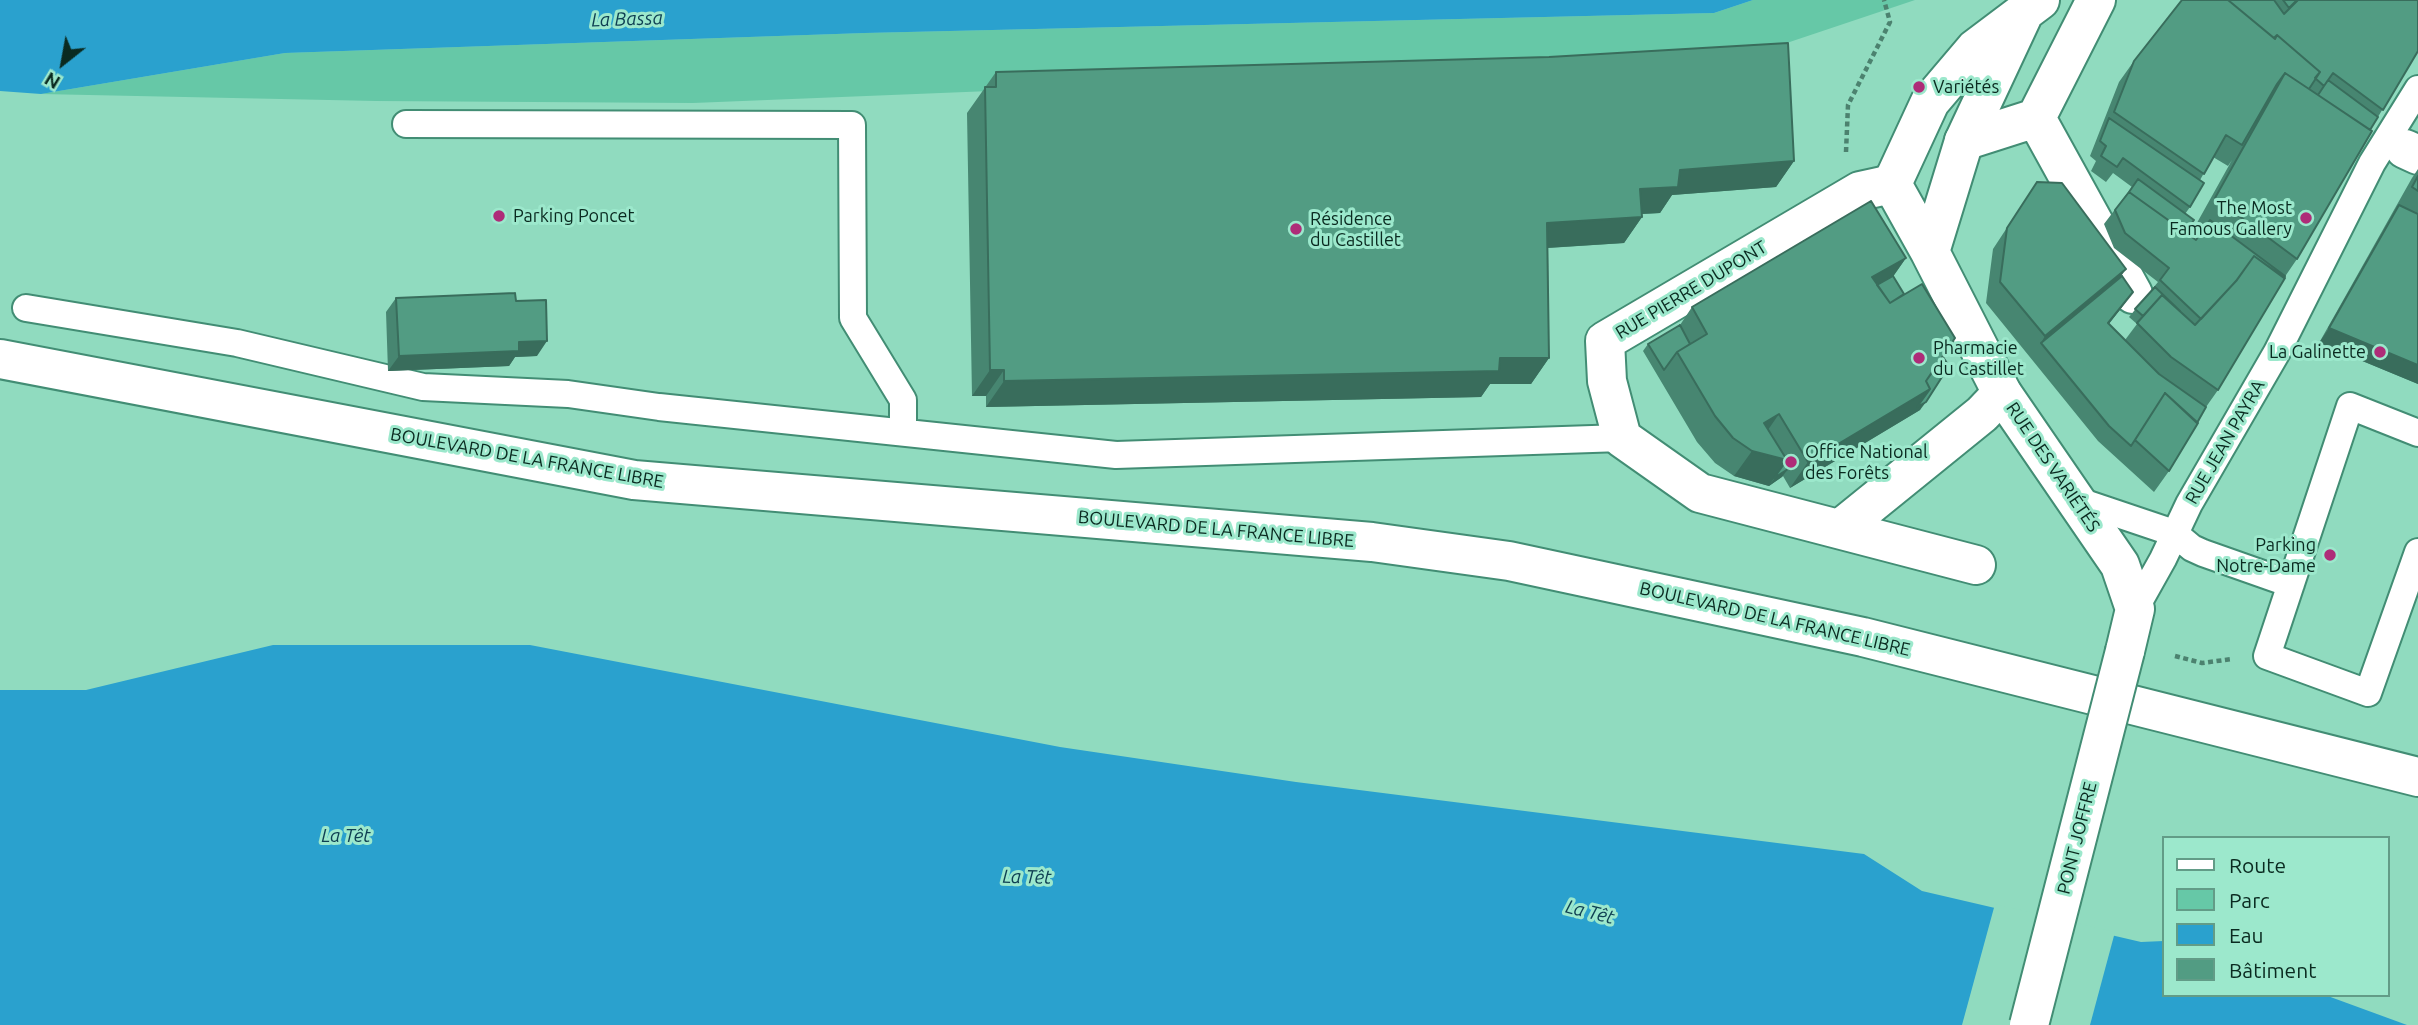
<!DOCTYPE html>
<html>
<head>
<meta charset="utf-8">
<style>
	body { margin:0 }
	#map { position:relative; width:2418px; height:1025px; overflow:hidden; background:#90dbbf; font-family:Ubuntu,sans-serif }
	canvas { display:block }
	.legend { position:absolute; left:2162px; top:836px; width:228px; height:161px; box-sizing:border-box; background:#9ce8cc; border:2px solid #629c87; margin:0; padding:9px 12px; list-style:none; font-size:21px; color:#0a2a20 }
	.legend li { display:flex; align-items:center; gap:14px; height:35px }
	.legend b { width:35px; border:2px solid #629c87 }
	.north { position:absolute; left:28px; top:28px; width:70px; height:70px; -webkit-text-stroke:5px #9ce8cc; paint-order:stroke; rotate:211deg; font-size:19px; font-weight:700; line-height:28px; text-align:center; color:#0a2a20 }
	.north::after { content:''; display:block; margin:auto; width:24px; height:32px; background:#0a2a20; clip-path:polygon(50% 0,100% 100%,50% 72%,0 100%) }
</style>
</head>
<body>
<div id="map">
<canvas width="2418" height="1025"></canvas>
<ul class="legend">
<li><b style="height:9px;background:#fff"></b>Route</li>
<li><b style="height:19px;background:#66c8a7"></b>Parc</li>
<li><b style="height:19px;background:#2aa1ce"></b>Eau</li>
<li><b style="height:19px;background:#529c83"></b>Bâtiment</li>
</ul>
<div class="north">N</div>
</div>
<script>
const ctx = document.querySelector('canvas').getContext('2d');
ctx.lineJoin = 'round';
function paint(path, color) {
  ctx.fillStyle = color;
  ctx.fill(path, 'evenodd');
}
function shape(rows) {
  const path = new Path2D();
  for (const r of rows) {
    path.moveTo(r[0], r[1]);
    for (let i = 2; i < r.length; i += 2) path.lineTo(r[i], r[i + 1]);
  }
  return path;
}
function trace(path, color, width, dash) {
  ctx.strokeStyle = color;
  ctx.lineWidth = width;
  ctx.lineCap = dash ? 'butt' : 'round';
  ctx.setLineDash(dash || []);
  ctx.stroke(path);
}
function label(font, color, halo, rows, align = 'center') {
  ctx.font = font + ' Ubuntu,sans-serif';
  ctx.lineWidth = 6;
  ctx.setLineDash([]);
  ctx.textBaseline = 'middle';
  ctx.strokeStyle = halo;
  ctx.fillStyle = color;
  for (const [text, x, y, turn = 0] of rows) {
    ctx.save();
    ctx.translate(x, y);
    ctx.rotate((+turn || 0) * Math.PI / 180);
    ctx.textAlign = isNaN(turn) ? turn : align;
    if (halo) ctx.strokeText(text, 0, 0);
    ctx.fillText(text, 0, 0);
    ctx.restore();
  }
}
paint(shape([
	[1753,0,1915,0,1733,61,693,103,377,101,41,94,285,53,865,33,1714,13]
]), '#66c8a7');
paint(shape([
	[0,0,1753,0,1714,13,865,33,285,53,41,94,0,91],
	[273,645,530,645,1060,747,1296,782,1864,854,1922,891,2141,942,2164,941,2164,995,2325,995,2407,1025,0,1025,0,690,86,690]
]), '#2aa1ce');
paint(shape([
	[1995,904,2115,932,2090,1025,1962,1025]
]), '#90dbbf');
const service = shape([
	[406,124,852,125,853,318,903,400,903,432],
	[26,308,237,343,423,387,568,394,659,407,1116,455,1622,438],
	[2418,433,2350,406,2267,656,2368,693,2418,552],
	[2076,500,2174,533,2192,548,2203,553,2291,584],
	[2135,609,2163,559,2189,504,2277,352,2372,163,2418,89]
]);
const minor = shape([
	[2036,118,2133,294],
	[1964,141,2036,118,2096,0],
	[2405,149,2418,155],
	[1892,184,1860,191,1605,341,1607,381,1622,438,1700,493,1976,565],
	[1840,529,1982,414,2002,393]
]);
const secondary = shape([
	[2040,0,1975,49,1930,102,1892,184,1930,252,2002,393,2120,565,2135,609,2125,651],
	[1930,252,1964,141,2022,17]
]);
const primary = shape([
	[0,359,634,480,1372,542,1509,561,1863,637,2418,777]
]);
trace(service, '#428d74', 30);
trace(minor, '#428d74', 42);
trace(secondary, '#428d74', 42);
trace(primary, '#428d74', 42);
trace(shape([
	[1846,152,1848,105,1890,22,1884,0],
	[2175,656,2202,663,2232,659]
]), '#4c826f', 4.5, [5, 3.5]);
trace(service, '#fff', 26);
trace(minor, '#fff', 38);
trace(secondary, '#fff', 38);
trace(primary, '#fff', 38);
const secondaryBridge = shape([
	[2029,1025,2125,651]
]);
trace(secondaryBridge, '#428d74', 42, []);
trace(secondaryBridge, '#fff', 38);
paint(shape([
	[2182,0,2418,0,2418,51,2370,130,2297,259,2284,278,2218,390,2206,407,2169,471,2154,492,2098,441,1986,303,1993,249,2037,182,2122,276,2122,307,2109,324,2125,340,2137,324,2129,317,2158,282,2114,248,2104,224,2132,187,2113,173,2106,182,2091,171,2096,161,2090,156,2119,82,2134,61],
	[2213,157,2228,166,2232,160,2193,230,2199,235,2196,240,2185,232,2185,214,2190,207,2200,180],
	[996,72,1794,161,1776,187,1672,195,1660,213,1642,214,1642,217,1624,243,1548,248,1549,358,1531,384,1490,384,1481,397,986,407,986,396,972,396,967,113],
	[2418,169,2418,384,2319,343,2412,178],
	[1906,258,1893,276,1943,357,1920,410,1790,488,1783,476,1769,486,1734,476,1715,463,1697,442,1643,351,1648,344,1680,325,1692,307],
	[396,298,516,301,537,356,515,357,509,366,388,371,386,312]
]), '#478671');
paint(shape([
	[1794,161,1776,187,1672,195,1660,213,1621,215,1640,189,1680,170],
	[1642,217,1624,243,1529,249,1547,223],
	[1906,258,1888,284,1862,299,1872,277],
	[2126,269,2111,291,2041,343,2045,336],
	[2133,292,2122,307,2097,338,2108,323],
	[2329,328,2418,365,2418,384,2319,343],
	[547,341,537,356,515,357,509,366,388,371,399,356,519,342],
	[1500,358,1549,358,1531,384,1490,384,1481,397,986,407,1004,381],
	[990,370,1004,370,986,396,972,396],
	[1930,389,1926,402,1920,410,1790,488,1808,462],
	[1779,414,1761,440,1764,423],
	[1752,451,1787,460,1769,486,1734,476],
	[1788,469,1782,477,1769,486,1774,478]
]), '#396d5c');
const building = shape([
	[2182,0,2228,0,2275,39,2277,35,2320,72,2309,89,2285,73,2277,84,2242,145,2226,135,2204,174,2114,112,2134,61,2182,0],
	[2228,0,2274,0,2284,14,2298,0,2418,0,2418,51,2383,110,2333,73,2324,86,2315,78,2320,72,2277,35,2274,38,2228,0],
	[2283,0,2297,0,2289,8,2283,0],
	[1788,43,1794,161,1680,170,1678,187,1640,189,1642,217,1547,223,1549,358,1500,358,1499,371,1004,381,1004,370,990,370,985,87,996,87,996,72,1549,57,1788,43],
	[2285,73,2372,131,2297,259,2215,198,2285,73],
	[2328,80,2378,117,2370,130,2318,95,2328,80],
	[2109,118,2204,183,2190,207,2123,158,2117,167,2101,156,2106,146,2100,141,2109,118],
	[2418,176,2418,191,2412,187,2418,176],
	[2138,179,2194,220,2185,232,2129,192,2138,179],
	[2037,182,2062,183,2126,269,2045,336,2000,282,2007,228,2037,182],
	[2129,192,2196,240,2210,220,2285,276,2284,278,2254,256,2236,281,2201,319,2160,280,2169,268,2125,233,2115,210,2129,192],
	[1871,201,1906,258,1872,277,1890,303,1922,284,1955,338,1926,381,1930,389,1808,462,1779,414,1764,423,1787,460,1752,451,1733,438,1715,416,1677,352,1707,334,1692,307,1871,201],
	[2399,205,2418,214,2418,365,2329,328,2399,205],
	[2254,256,2285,278,2218,390,2171,357,2137,323,2162,295,2195,325,2237,280,2254,256],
	[1893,276,1904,294,1890,303,1877,285,1893,276],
	[2122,276,2133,292,2108,323,2159,374,2206,407,2197,423,2165,393,2131,446,2109,426,2041,343,2122,276],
	[2155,287,2180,311,2162,295,2143,316,2135,309,2155,287],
	[515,293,516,301,546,300,547,341,519,342,519,351,399,356,396,298,515,293],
	[1680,325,1690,344,1677,352,1664,370,1648,344,1680,325],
	[1943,357,1949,366,1926,402,1917,407,1930,389,1926,381,1943,357],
	[2165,393,2198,423,2169,471,2135,440,2165,393],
	[1784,464,1788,469,1774,478,1784,464]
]);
paint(building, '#529c83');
trace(building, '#396d5c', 2);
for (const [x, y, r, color] of [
	[1919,87,7,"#ae2c78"],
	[499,216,7,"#ae2c78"],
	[2306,218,7,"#ae2c78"],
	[1296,229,7,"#ae2c78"],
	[2380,352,7,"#ae2c78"],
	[1919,358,7,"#ae2c78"],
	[1791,462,7,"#ae2c78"],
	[2330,555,7,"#ae2c78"]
]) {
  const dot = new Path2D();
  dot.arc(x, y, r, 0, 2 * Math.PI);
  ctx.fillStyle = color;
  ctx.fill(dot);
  trace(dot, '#9ce8cc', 2.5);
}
label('18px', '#0a2a20', '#9ce8cc', [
	["Variétés",1933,87],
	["The Most",2292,208,"right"],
	["Famous Gallery",2292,229,"right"],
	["Parking Poncet",513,216],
	["Résidence",1310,219],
	["du Castillet",1310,240],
	["Pharmacie",1933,348],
	["du Castillet",1933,369],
	["La Galinette",2366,352,"right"],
	["Office National",1805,452],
	["des Forêts",1805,473],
	["Parking",2316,545,"right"],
	["Notre-Dame",2316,566,"right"]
], 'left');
label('18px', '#0a2a20', '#9ce8cc', [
	["RUE PIERRE DUPONT",1691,290,-31],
	["RUE JEAN PAYRA",2225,442,-60],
	["BOULEVARD DE LA FRANCE LIBRE",527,458,10],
	["RUE DES VARIÉTÉS",2053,467,56],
	["BOULEVARD DE LA FRANCE LIBRE",1216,529,5],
	["BOULEVARD DE LA FRANCE LIBRE",1775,619,13],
	["PONT JOFFRE",2077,838,-76]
]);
label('italic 19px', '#0e3e52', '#9ce8cc', [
	["La Bassa",627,19,-2],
	["La Têt",346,836],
	["La Têt",1027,877,1],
	["La Têt",1590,912,14]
]);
</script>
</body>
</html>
